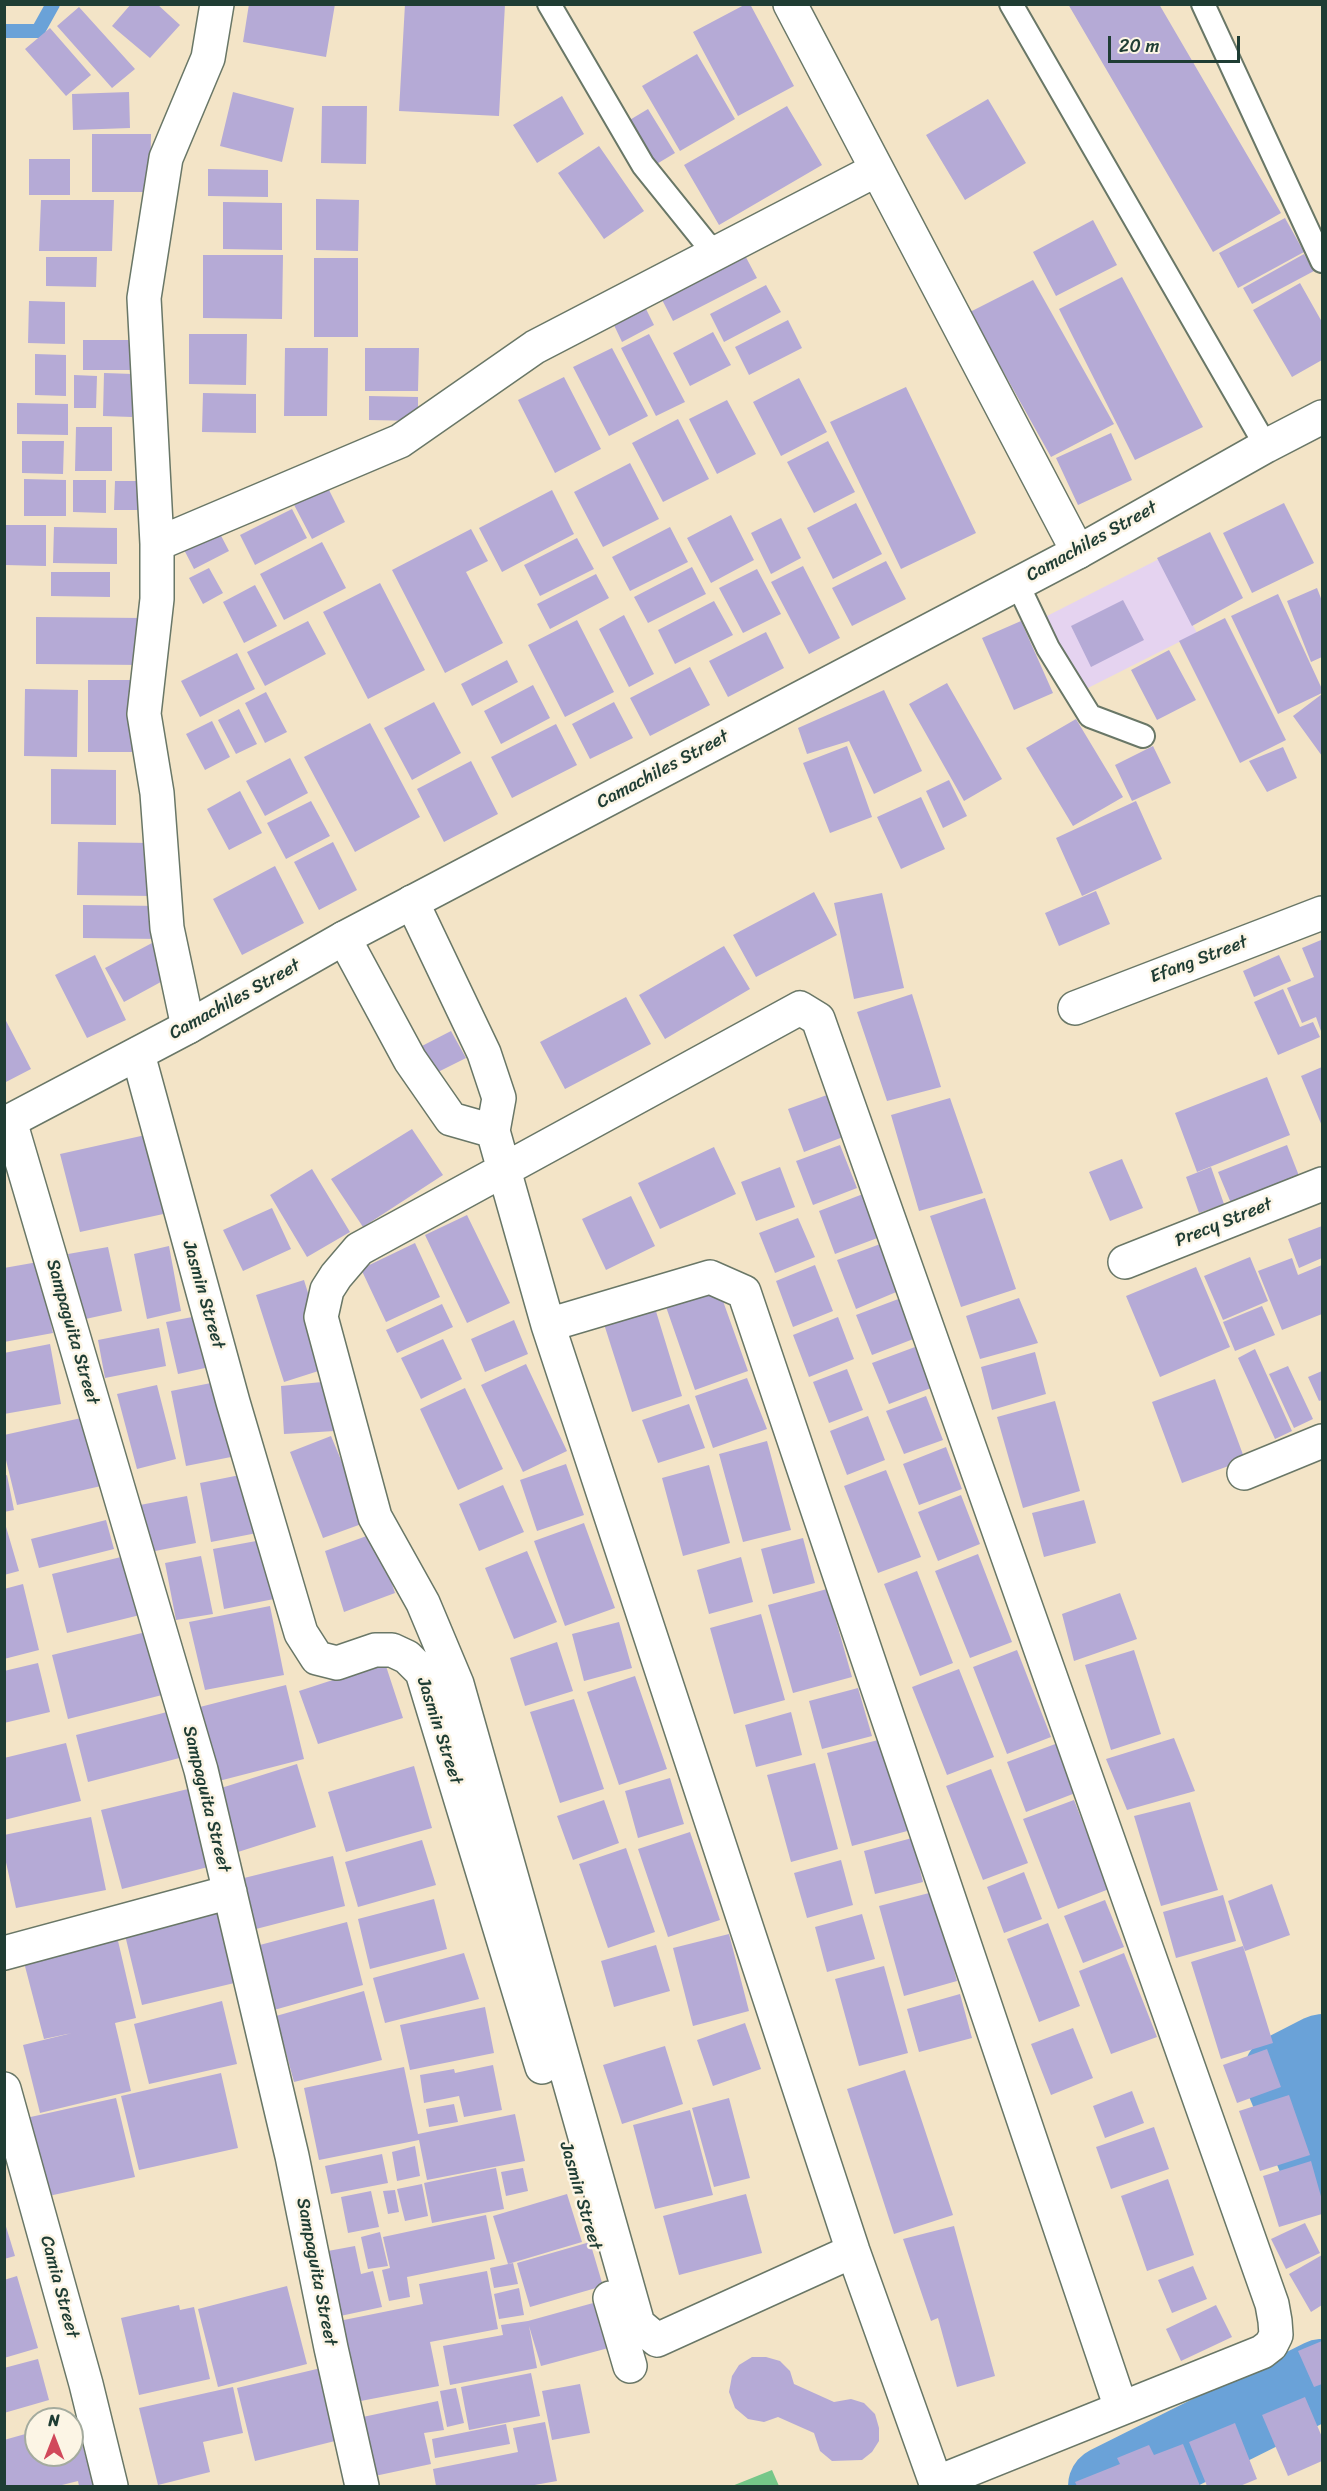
<!DOCTYPE html>
<html>
<head>
<meta charset="utf-8">
<style>
	body { margin:0 }
	#map { position:relative; width:1327px; height:2491px; overflow:hidden; background:#f3e4c7; font-family:Sriracha,sans-serif }
	canvas { display:block }
	.frame { position:absolute; inset:0; border:6px solid #1f3d34; pointer-events:none }
	.north { position:absolute; left:24px; top:2407px; width:60px; height:60px; box-sizing:border-box; background:#fcf5e5; border:2px solid #a4ab9e; border-radius:50%; rotate:0deg; font-size:16px; font-weight:700; line-height:24px; text-align:center; color:#1f3d34 }
	.north::after { content:''; display:block; margin:auto; width:21px; height:27px; background:#d1495b; clip-path:polygon(50% 0,100% 100%,50% 72%,0 100%) }
	.scale { position:absolute; left:1108px; top:36px; width:132px; height:27px; box-sizing:border-box; border:3px solid #1f3d34; border-top:0; padding-left:8px; font-size:18px; line-height:21px; white-space:nowrap; color:#1f3d34; -webkit-text-stroke:4px #fcf5e5; paint-order:stroke }
</style>
</head>
<body>
<div id="map">
<canvas width="1327" height="2491"></canvas>
<div class="frame"></div>
<div class="north">N</div>
<div class="scale">20 m</div>
</div>
<script>
const ctx = document.querySelector('canvas').getContext('2d');
ctx.lineJoin = 'round';
function paint(path, color) {
  ctx.fillStyle = color;
  ctx.fill(path, 'evenodd');
}
function shape(rows) {
  const path = new Path2D();
  for (const r of rows) {
    path.moveTo(r[0], r[1]);
    for (let i = 2; i < r.length; i += 2) path.lineTo(r[i], r[i + 1]);
  }
  return path;
}
function trace(path, color, width, dash) {
  ctx.strokeStyle = color;
  ctx.lineWidth = width;
  ctx.lineCap = dash ? 'butt' : 'round';
  ctx.setLineDash(dash || []);
  ctx.stroke(path);
}
function label(font, color, halo, rows, align = 'center') {
  ctx.font = font + ' Sriracha,sans-serif';
  ctx.lineWidth = 5;
  ctx.setLineDash([]);
  ctx.textBaseline = 'middle';
  ctx.strokeStyle = halo;
  ctx.fillStyle = color;
  for (const [text, x, y, turn = 0] of rows) {
    ctx.save();
    ctx.translate(x, y);
    ctx.rotate((+turn || 0) * Math.PI / 180);
    ctx.textAlign = isNaN(turn) ? turn : align;
    if (halo) ctx.strokeText(text, 0, 0);
    ctx.fillText(text, 0, 0);
    ctx.restore();
  }
}
paint(shape([
	[1159,559,1197,633,1080,692,1043,618]
]), '#e5d3f0');
paint(shape([
	[772,2470,779,2486,732,2486]
]), '#76c789');
trace(shape([
	[4,31,38,31,53,4]
]), '#6aa2d8', 14);
trace(shape([
	[1322,2054,1283,2074,1322,2169],
	[1108,2486,1322,2379]
]), '#6aa2d8', 80);
paint(shape([
	[131,4,157,4,180,25,150,58,112,26],
	[249,4,335,4,326,57,243,42],
	[405,4,505,4,499,116,399,111],
	[746,4,750,4,794,86,738,116,693,32],
	[1068,4,1159,4,1281,213,1213,252],
	[79,7,135,69,112,88,57,26],
	[50,28,91,75,66,96,25,49],
	[697,54,735,119,680,151,642,86],
	[129,92,130,128,73,130,72,94],
	[233,92,294,108,282,162,220,146],
	[562,96,584,134,537,163,513,125],
	[988,99,1026,163,965,200,926,135],
	[322,106,367,106,366,164,321,163],
	[787,106,822,165,719,225,684,165],
	[648,109,675,153,655,165,628,121],
	[92,134,151,134,150,192,92,192],
	[599,146,644,211,604,239,558,173],
	[29,159,70,159,70,195,29,195],
	[208,169,268,170,268,197,208,196],
	[316,199,359,200,358,251,316,250],
	[41,200,114,200,112,251,39,251],
	[223,202,282,203,282,250,223,249],
	[1285,218,1304,252,1238,288,1219,253],
	[1093,220,1117,265,1056,296,1033,252],
	[741,248,757,278,673,321,657,290],
	[1304,254,1314,271,1252,304,1243,288],
	[203,255,283,255,282,319,203,318],
	[46,257,97,257,96,287,46,286],
	[314,258,358,258,358,337,314,337],
	[1122,277,1203,427,1135,460,1059,309],
	[1033,280,1114,424,1051,457,970,312],
	[1300,283,1322,322,1322,360,1292,377,1253,310],
	[766,285,781,312,724,342,710,314],
	[29,301,65,302,65,344,28,343],
	[645,307,654,325,622,342,613,323],
	[788,320,802,348,749,375,735,347],
	[713,332,731,365,690,386,673,353],
	[189,334,247,334,246,385,189,384],
	[649,334,685,402,656,416,621,348],
	[83,340,139,340,139,370,83,370],
	[285,348,328,348,327,416,284,416],
	[365,348,419,348,418,391,365,391],
	[612,348,648,416,609,436,573,367],
	[35,354,66,355,66,396,35,395],
	[104,373,133,374,132,417,103,416],
	[74,375,97,376,96,408,74,408],
	[564,377,601,449,555,473,518,400],
	[799,378,827,432,781,456,753,402],
	[906,387,976,533,901,569,830,422],
	[203,393,256,394,256,433,202,432],
	[369,396,418,397,418,421,369,420],
	[727,400,756,454,717,474,689,419],
	[17,403,68,404,68,435,17,434],
	[678,419,709,479,663,502,632,443],
	[76,427,112,427,112,471,75,471],
	[1111,433,1132,480,1078,505,1056,458],
	[22,441,64,441,63,474,22,473],
	[828,441,855,492,814,513,787,462],
	[630,463,659,519,603,547,574,492],
	[24,479,66,480,66,516,24,516],
	[73,480,106,480,106,513,73,512],
	[115,481,152,481,151,510,114,510],
	[326,484,345,522,312,539,292,501],
	[552,490,574,534,502,572,479,528],
	[856,503,882,554,833,579,807,528],
	[1284,503,1314,563,1252,593,1223,533],
	[292,509,307,538,255,565,240,535],
	[731,515,754,560,711,583,687,538],
	[781,518,801,558,771,574,751,533],
	[5,525,46,525,46,566,5,565],
	[216,526,229,551,194,569,181,544],
	[54,527,117,528,117,564,53,563],
	[670,527,688,562,630,591,612,557],
	[471,529,488,561,466,572,503,643,445,673,392,570],
	[1210,532,1243,598,1192,626,1157,558],
	[577,538,594,569,540,596,524,565],
	[322,542,346,588,284,620,260,574],
	[886,561,906,599,852,626,832,588],
	[803,566,840,638,809,654,771,582],
	[692,567,706,594,648,623,634,597],
	[209,568,223,593,203,604,189,578],
	[757,569,781,614,743,633,719,588],
	[51,572,110,572,110,597,51,596],
	[596,574,609,598,550,629,537,604],
	[380,583,425,670,368,699,323,612],
	[255,585,277,626,244,643,223,602],
	[1317,588,1322,601,1322,657,1311,662,1287,601],
	[1278,594,1322,689,1322,693,1278,714,1231,616],
	[1123,600,1144,640,1091,667,1071,626],
	[714,601,733,635,675,664,658,630],
	[624,615,654,674,629,687,599,629],
	[36,617,142,618,142,665,36,664],
	[1225,618,1286,740,1240,763,1179,641],
	[577,620,614,692,565,717,528,645],
	[308,621,326,654,265,686,247,652],
	[1021,621,1053,693,1014,710,982,638],
	[766,632,784,668,728,697,709,661],
	[1169,650,1196,700,1157,720,1131,670],
	[237,653,255,689,200,717,181,681],
	[507,660,518,682,472,706,461,684],
	[690,667,710,705,650,736,630,698],
	[88,680,135,680,134,752,88,752],
	[947,683,1002,779,964,801,909,704],
	[533,685,550,718,501,744,484,711],
	[25,689,78,690,77,757,24,756],
	[884,690,922,771,874,794,849,741,807,754,798,728],
	[266,692,287,732,265,743,245,703],
	[1322,694,1322,756,1293,716],
	[434,702,461,753,412,780,384,728],
	[614,702,633,738,590,759,572,724],
	[239,709,257,744,236,754,218,720],
	[1076,719,1123,797,1073,826,1026,748],
	[212,721,230,757,205,770,186,734],
	[370,723,420,817,355,852,304,757],
	[556,724,577,765,512,798,491,757],
	[847,746,872,817,830,833,803,763],
	[1153,746,1171,783,1132,801,1115,765],
	[1283,747,1297,778,1267,792,1249,761],
	[290,758,308,793,265,816,246,781],
	[471,761,498,814,444,842,417,789],
	[51,769,116,770,116,825,51,824],
	[949,780,967,816,943,828,926,791],
	[240,791,262,833,229,850,207,809],
	[921,797,945,849,901,869,877,817],
	[311,801,330,836,286,859,267,823],
	[1136,801,1162,859,1082,896,1056,838],
	[78,842,152,843,152,896,77,895],
	[333,842,357,890,319,910,294,862],
	[275,866,304,923,242,955,213,899],
	[1096,891,1110,924,1059,946,1045,913],
	[814,892,837,935,756,977,733,935],
	[882,893,904,988,854,999,834,903],
	[83,905,160,906,159,939,83,938],
	[1321,940,1322,943,1322,1034,1316,1017,1302,1023,1287,988,1314,977,1302,948],
	[152,943,170,977,124,1002,105,968],
	[724,946,750,989,665,1039,639,995],
	[95,955,126,1020,87,1038,55,975],
	[1279,955,1291,981,1254,997,1243,971],
	[1283,989,1300,1027,1313,1022,1320,1037,1278,1055,1254,1002],
	[912,994,941,1087,887,1101,857,1012],
	[626,997,651,1044,565,1089,540,1042],
	[4,1017,31,1069,4,1083],
	[451,1031,466,1058,434,1074,420,1047],
	[1322,1067,1322,1126,1301,1076],
	[1267,1077,1290,1135,1197,1172,1175,1113],
	[827,1095,843,1137,804,1152,788,1109],
	[950,1098,983,1193,919,1211,891,1115],
	[412,1129,443,1175,363,1227,331,1179],
	[150,1134,168,1213,80,1232,60,1154],
	[840,1145,857,1188,813,1205,796,1161],
	[1287,1145,1301,1181,1233,1208,1218,1172],
	[714,1147,736,1194,660,1229,638,1183],
	[1122,1159,1143,1208,1110,1221,1089,1172],
	[780,1167,795,1207,756,1221,741,1182],
	[1211,1167,1224,1204,1199,1213,1186,1177],
	[312,1169,350,1232,307,1257,270,1195],
	[863,1194,880,1237,835,1254,819,1211],
	[631,1196,655,1246,606,1270,582,1219],
	[985,1198,1016,1289,961,1307,930,1216],
	[272,1208,291,1249,243,1271,223,1230],
	[467,1215,510,1303,467,1323,425,1235],
	[798,1218,815,1257,775,1273,759,1233],
	[1322,1226,1322,1258,1299,1268,1288,1239],
	[415,1243,440,1297,386,1322,361,1269],
	[883,1243,901,1290,856,1309,837,1260],
	[169,1246,181,1311,147,1319,134,1254],
	[108,1247,122,1311,81,1320,68,1254],
	[1250,1257,1268,1301,1223,1320,1204,1276],
	[1292,1258,1298,1275,1322,1265,1322,1314,1282,1330,1258,1271],
	[38,1262,53,1333,4,1342,4,1268],
	[815,1265,833,1311,793,1327,776,1281],
	[1196,1267,1230,1347,1160,1377,1126,1296],
	[304,1280,331,1367,284,1382,256,1295],
	[718,1287,748,1371,695,1390,665,1304],
	[901,1298,916,1338,872,1355,856,1315],
	[1019,1298,1038,1343,980,1359,966,1316],
	[442,1304,453,1327,397,1353,386,1330],
	[1262,1306,1275,1335,1235,1351,1223,1322],
	[655,1308,682,1396,632,1412,604,1324],
	[203,1315,214,1366,178,1374,166,1322],
	[838,1317,854,1359,809,1377,793,1335],
	[514,1320,528,1354,485,1372,471,1339],
	[159,1328,166,1366,105,1378,98,1340],
	[443,1339,462,1379,421,1399,401,1358],
	[50,1344,61,1404,4,1414,4,1353],
	[915,1347,931,1388,889,1404,872,1363],
	[1255,1349,1292,1431,1275,1439,1238,1358],
	[1035,1352,1046,1394,992,1410,981,1367],
	[526,1364,567,1451,523,1472,481,1385],
	[1288,1366,1313,1419,1294,1428,1269,1374],
	[847,1369,863,1410,829,1423,813,1382],
	[1322,1371,1322,1400,1319,1401,1308,1377],
	[747,1378,767,1429,713,1448,695,1396],
	[1215,1379,1245,1460,1182,1483,1152,1402],
	[221,1381,236,1456,186,1466,171,1391],
	[322,1382,335,1431,284,1434,281,1386],
	[157,1385,176,1459,137,1469,117,1394],
	[465,1388,503,1469,458,1490,420,1409],
	[926,1396,943,1440,904,1454,886,1411],
	[1055,1401,1080,1491,1023,1508,997,1417],
	[689,1404,705,1448,658,1463,642,1420],
	[95,1415,110,1484,17,1505,4,1452,4,1435],
	[868,1416,885,1460,847,1475,830,1431],
	[331,1436,367,1522,323,1538,290,1452],
	[767,1441,791,1530,743,1542,719,1454],
	[946,1447,962,1489,919,1505,903,1464],
	[566,1464,584,1515,537,1531,520,1480],
	[709,1465,730,1543,683,1556,662,1478],
	[886,1470,921,1557,878,1573,844,1486],
	[250,1473,262,1532,211,1542,200,1483],
	[7,1475,14,1510,4,1512,4,1476],
	[503,1485,524,1532,479,1551,459,1504],
	[961,1495,980,1544,938,1561,918,1512],
	[187,1496,196,1543,150,1552,140,1505],
	[1084,1500,1096,1543,1044,1557,1032,1513],
	[4,1520,19,1571,4,1575],
	[106,1520,114,1549,39,1568,31,1539],
	[584,1523,615,1608,565,1626,534,1541],
	[375,1533,395,1593,344,1612,325,1551],
	[803,1538,815,1583,773,1594,761,1549],
	[267,1539,279,1598,224,1609,213,1549],
	[527,1551,557,1622,514,1639,485,1568],
	[978,1554,1012,1642,970,1658,935,1571],
	[125,1556,140,1615,67,1633,52,1574],
	[201,1556,213,1614,176,1620,165,1563],
	[741,1557,753,1602,709,1614,697,1570],
	[917,1571,953,1663,920,1676,884,1584],
	[23,1584,39,1650,4,1659,4,1589],
	[827,1589,852,1677,793,1693,768,1605],
	[1120,1593,1137,1639,1074,1661,1062,1614],
	[270,1606,284,1675,205,1690,189,1622],
	[761,1614,785,1700,734,1714,710,1628],
	[619,1622,632,1668,584,1681,572,1634],
	[150,1631,166,1694,68,1719,52,1655],
	[557,1642,573,1691,525,1706,510,1658],
	[1017,1650,1051,1737,1007,1754,973,1667],
	[1134,1650,1161,1734,1111,1750,1085,1665],
	[38,1663,50,1712,4,1723,4,1671],
	[385,1663,403,1718,318,1744,299,1691],
	[959,1669,994,1757,947,1775,912,1687],
	[635,1676,667,1769,619,1785,587,1692],
	[286,1685,304,1759,211,1783,192,1709],
	[858,1688,872,1736,822,1749,809,1701],
	[574,1699,604,1789,560,1803,530,1712],
	[175,1710,187,1756,88,1782,76,1735],
	[791,1712,802,1755,756,1767,745,1725],
	[886,1738,911,1830,852,1846,827,1753],
	[1174,1738,1195,1791,1127,1810,1106,1759],
	[66,1743,81,1801,4,1820,4,1758],
	[1058,1743,1078,1792,1026,1812,1007,1762],
	[815,1763,838,1849,791,1862,767,1775],
	[297,1764,316,1827,238,1852,218,1789],
	[414,1766,432,1828,346,1852,328,1792],
	[991,1769,1028,1863,983,1880,946,1786],
	[670,1778,684,1824,638,1838,625,1791],
	[188,1789,208,1867,122,1889,101,1810],
	[604,1800,619,1843,573,1860,557,1816],
	[1074,1800,1109,1889,1058,1909,1023,1819],
	[1190,1802,1218,1890,1161,1906,1134,1816],
	[91,1817,106,1890,16,1908,4,1853,4,1835],
	[690,1832,720,1920,668,1937,638,1849],
	[912,1838,923,1882,875,1894,864,1851],
	[422,1840,436,1885,358,1907,345,1862],
	[626,1848,655,1932,608,1948,579,1864],
	[333,1856,345,1906,256,1929,244,1878],
	[841,1860,853,1905,807,1918,794,1873],
	[1024,1872,1042,1919,1004,1933,987,1887],
	[1272,1884,1290,1935,1245,1951,1228,1901],
	[933,1892,957,1981,904,1996,879,1906],
	[1223,1895,1236,1941,1176,1958,1163,1912],
	[434,1899,447,1949,370,1969,358,1919],
	[1105,1900,1124,1947,1083,1963,1064,1916],
	[228,1905,247,1980,142,2005,124,1931],
	[862,1914,875,1959,827,1972,815,1927],
	[347,1922,363,1985,274,2010,256,1946],
	[1048,1923,1080,2006,1039,2022,1007,1939],
	[115,1928,136,2018,115,2023,131,2091,40,2113,23,2045,72,2033,44,2039,21,1951],
	[729,1934,749,2011,693,2026,673,1948],
	[656,1945,670,1991,614,2007,601,1961],
	[1243,1946,1273,2043,1221,2059,1191,1962],
	[464,1953,479,1999,385,2023,373,1978],
	[1124,1953,1157,2037,1111,2054,1079,1971],
	[884,1966,908,2053,859,2066,835,1979],
	[364,1991,382,2060,294,2082,276,2016],
	[960,1994,972,2038,919,2052,907,2009],
	[222,2001,237,2064,149,2084,134,2024],
	[485,2007,494,2053,410,2070,400,2025],
	[745,2023,761,2069,713,2086,697,2040],
	[1073,2028,1093,2078,1051,2095,1031,2044],
	[665,2046,683,2104,622,2124,603,2065],
	[1267,2049,1281,2087,1237,2103,1223,2065],
	[493,2065,502,2110,464,2117,459,2096,424,2103,420,2075,454,2069,455,2073],
	[404,2067,418,2134,515,2114,525,2161,427,2180,419,2140,319,2160,304,2088],
	[905,2070,953,2215,894,2234,847,2089],
	[221,2073,238,2148,139,2170,121,2096],
	[1132,2091,1144,2123,1105,2138,1093,2106],
	[1289,2095,1310,2155,1260,2171,1239,2111],
	[116,2098,135,2177,35,2199,17,2120],
	[729,2098,750,2178,714,2187,692,2108],
	[454,2104,458,2122,429,2127,426,2109],
	[690,2110,713,2195,655,2209,633,2125],
	[1154,2127,1169,2169,1111,2189,1096,2147],
	[415,2146,420,2176,397,2181,392,2152],
	[382,2154,388,2183,331,2194,325,2166],
	[1311,2161,1322,2200,1322,2214,1279,2227,1263,2176],
	[496,2168,504,2209,432,2223,424,2183],
	[523,2168,528,2191,506,2196,501,2172],
	[1168,2179,1194,2255,1147,2271,1121,2196],
	[422,2184,428,2216,405,2221,397,2189],
	[395,2190,399,2212,388,2214,383,2191],
	[371,2191,379,2227,348,2233,341,2197],
	[567,2194,582,2242,508,2264,493,2216],
	[746,2194,762,2253,679,2275,663,2216],
	[486,2215,495,2259,407,2277,410,2297,389,2301,382,2270,390,2268,383,2237],
	[4,2220,15,2256,4,2259],
	[1305,2223,1320,2253,1286,2269,1271,2239],
	[954,2226,995,2376,957,2387,938,2318,931,2321,903,2239],
	[380,2232,388,2266,368,2269,361,2237],
	[590,2242,603,2286,530,2307,517,2263],
	[355,2246,361,2274,373,2271,382,2307,331,2318,317,2253],
	[1322,2255,1322,2305,1311,2312,1289,2274],
	[513,2263,518,2284,494,2288,490,2268],
	[1193,2266,1207,2299,1172,2313,1158,2280],
	[487,2271,498,2329,430,2342,439,2386,345,2404,329,2323,423,2304,419,2284],
	[17,2276,38,2348,4,2358,4,2280],
	[287,2286,307,2364,218,2387,198,2309],
	[519,2288,524,2315,499,2319,494,2294],
	[604,2300,616,2346,541,2366,529,2326,537,2368,450,2385,443,2346,503,2335,501,2325,528,2321],
	[179,2305,180,2310,194,2307,210,2379,139,2395,121,2318],
	[1216,2305,1232,2337,1181,2361,1166,2329],
	[1322,2341,1322,2384,1314,2387,1298,2351],
	[752,2357,766,2357,780,2361,790,2371,794,2384,834,2402,851,2399,864,2403,875,2414,879,2428,879,2441,872,2452,862,2460,832,2461,820,2451,814,2433,778,2417,764,2422,748,2419,735,2408,729,2392,732,2376,739,2365],
	[38,2359,49,2400,4,2413,4,2368],
	[321,2368,339,2440,255,2461,237,2388],
	[531,2373,540,2416,469,2430,461,2387],
	[580,2384,590,2433,552,2440,542,2391],
	[233,2387,243,2433,203,2442,210,2472,158,2485,139,2408],
	[456,2388,464,2423,447,2427,440,2391],
	[1305,2397,1322,2437,1322,2461,1288,2476,1262,2415],
	[438,2401,444,2430,424,2433,431,2464,370,2477,358,2418],
	[75,2419,94,2486,79,2486,78,2481,58,2486,4,2486,4,2440,36,2431,36,2455,72,2455,72,2420],
	[545,2422,557,2481,529,2486,436,2486,433,2469,518,2452,513,2428],
	[1235,2423,1257,2479,1240,2486,1207,2486,1189,2442],
	[506,2424,510,2444,435,2458,432,2439],
	[1183,2444,1200,2486,1077,2486,1075,2482,1120,2464,1117,2458,1149,2445,1154,2455]
]), '#b5aad6');
const service = shape([
	[549,4,643,165,705,242,717,252],
	[1011,4,1266,446],
	[1203,4,1322,261],
	[1017,583,1048,648,1090,716,1143,736]
]);
const minor = shape([
	[790,4,1078,552],
	[157,544,400,441,535,347,876,170],
	[412,902,484,1053,499,1098,493,1131,548,1325,853,2251,937,2486],
	[344,938,410,1060,451,1119,493,1131],
	[1075,1008,1322,913],
	[188,1027,167,928,157,793,144,714,157,599,157,544,144,298,166,158,208,58,217,4],
	[138,1054,233,1402,301,1633,317,1658,337,1663,375,1650,392,1650,407,1657,422,1672,542,2067],
	[10,1121,201,1770,292,2156,331,2348,362,2486],
	[1125,1262,1322,1184],
	[548,1325,710,1277,744,1292,1121,2408],
	[1244,1473,1322,1441],
	[4,1953,230,1892],
	[4,2089,86,2384,111,2486],
	[853,2251,657,2340,638,2324,457,1684,423,1603,375,1517,321,1317,327,1290,336,1276,359,1249,800,1008,818,1019,1272,2304,1275,2321,1276,2335,1271,2345,1262,2352,936,2483],
	[610,2298,630,2366]
]);
const tertiary = shape([
	[4,1124,188,1027,344,938,1078,552,1266,446,1322,417]
]);
trace(service, '#697767', 26);
trace(minor, '#697767', 36);
trace(tertiary, '#697767', 36);
trace(service, '#fff', 22);
trace(minor, '#fff', 33);
trace(tertiary, '#fff', 33);
label('18px', '#1f3d34', '#fcf5e5', [
	["Camachiles Street",1092,542,-29],
	["Camachiles Street",663,770,-28],
	["Efang Street",1199,960,-21],
	["Camachiles Street",235,1000,-29],
	["Precy Street",1224,1223,-22],
	["Jasmin Street",203,1295,74],
	["Sampaguita Street",72,1332,74],
	["Jasmin Street",439,1731,72],
	["Sampaguita Street",206,1799,76],
	["Jasmin Street",580,2196,74],
	["Sampaguita Street",316,2272,79],
	["Camia Street",59,2287,75]
]);
</script>
</body>
</html>
